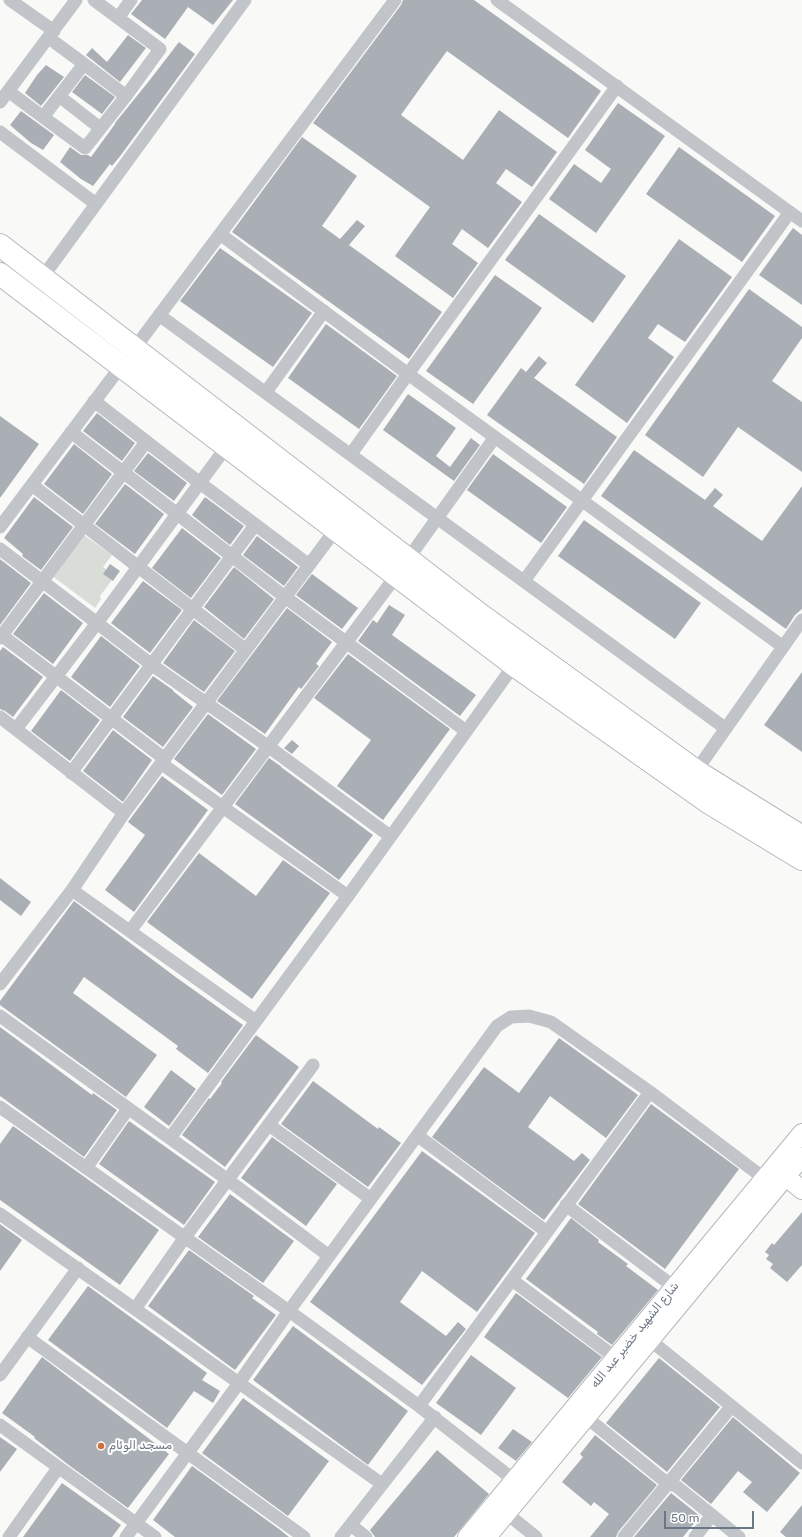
<!DOCTYPE html>
<html>
<head>
<meta charset="utf-8">
<style>
	body { margin:0 }
	#map { position:relative; width:802px; height:1537px; overflow:hidden; background:#f9f9f7; font-family:Rubik,sans-serif }
	canvas { display:block }
	.scale { position:absolute; left:664px; top:1511px; width:90px; height:18px; box-sizing:border-box; border:2px solid #6c7785; border-top:0; padding-left:5px; font-size:12px; line-height:14px; white-space:nowrap; color:#6c7785; -webkit-text-stroke:3px #fff; paint-order:stroke }
</style>
</head>
<body>
<div id="map">
<canvas width="802" height="1537"></canvas>
<div class="scale">50 m</div>
</div>
<script>
const ctx = document.querySelector('canvas').getContext('2d');
ctx.lineJoin = 'round';
function paint(path, color) {
  ctx.fillStyle = color;
  ctx.fill(path, 'evenodd');
}
function shape(rows) {
  const path = new Path2D();
  for (const r of rows) {
    path.moveTo(r[0], r[1]);
    for (let i = 2; i < r.length; i += 2) path.lineTo(r[i], r[i + 1]);
  }
  return path;
}
function trace(path, color, width, dash) {
  ctx.strokeStyle = color;
  ctx.lineWidth = width;
  ctx.lineCap = dash ? 'butt' : 'round';
  ctx.setLineDash(dash || []);
  ctx.stroke(path);
}
function label(font, color, halo, rows, align = 'center') {
  ctx.font = font + ' Rubik,Cairo,sans-serif';
  ctx.lineWidth = 4;
  ctx.setLineDash([]);
  ctx.textBaseline = 'middle';
  ctx.strokeStyle = halo;
  ctx.fillStyle = color;
  for (const [text, x, y, turn = 0] of rows) {
    ctx.save();
    ctx.translate(x, y);
    ctx.rotate((+turn || 0) * Math.PI / 180);
    ctx.textAlign = isNaN(turn) ? turn : align;
    if (halo) ctx.strokeText(text, 0, 0);
    ctx.fillText(text, 0, 0);
    ctx.restore();
  }
}
paint(shape([
	[81,533,112,555,103,567,115,576,100,596,101,599,95,608,51,575]
]), '#d9ddd7');
paint(shape([
	[142,0,233,0,213,25,188,7,165,39,131,14],
	[403,0,474,0,601,91,568,138,447,51,428,77,401,115,463,160,499,110,557,152,532,187,506,169,496,183,522,202,488,248,462,229,452,244,478,263,453,298,395,256,430,207,313,123,401,5],
	[128,35,146,48,120,82,86,55,92,48,107,62],
	[179,42,195,54,121,155,112,166,110,164,93,186,81,179,60,162,70,147,81,155,88,155,91,157,115,124,115,123,149,81],
	[46,65,64,77,41,106,25,93,37,75],
	[85,75,115,97,102,114,72,92],
	[618,103,665,136,596,233,549,199,574,164,601,183,611,169,585,150],
	[21,111,54,135,43,150,31,143,10,125],
	[302,137,357,176,322,226,340,239,357,220,365,226,349,245,442,312,409,359,232,232],
	[679,147,775,216,742,262,646,194],
	[539,214,626,276,593,323,505,260],
	[793,228,802,235,802,305,759,275],
	[679,239,732,277,685,342,658,324,648,338,674,357,627,423,575,385],
	[220,248,312,313,273,367,180,301],
	[495,275,542,308,473,404,426,371],
	[749,289,802,327,802,338,772,381,802,402,802,472,738,427,703,477,645,435],
	[326,324,397,376,359,429,288,378],
	[539,356,547,363,534,378,617,437,584,484,487,415,521,368,526,372],
	[408,394,456,428,436,456,450,467,471,438,480,445,454,481,383,430],
	[97,413,135,443,122,461,83,431],
	[0,416,39,444,0,498],
	[74,444,112,474,83,514,44,484],
	[634,450,705,500,715,488,723,495,713,506,762,541,802,486,802,609,795,615,786,629,601,496],
	[148,453,187,483,174,501,134,471],
	[493,454,567,507,541,543,467,490],
	[125,484,164,514,135,554,95,524],
	[34,497,73,527,41,570,22,556,23,554,4,538],
	[205,497,244,526,230,545,192,515],
	[584,520,701,603,675,639,558,556],
	[182,528,221,558,191,598,152,568],
	[257,536,298,567,284,586,243,555],
	[0,559,31,583,0,625],
	[110,564,120,571,113,581,103,574],
	[234,567,274,599,244,639,204,607],
	[312,574,358,608,342,629,296,595],
	[143,581,182,610,150,653,111,623],
	[44,593,83,623,53,664,13,634],
	[389,605,405,615,392,635,476,695,460,716,358,641,373,620,377,623],
	[287,608,332,642,316,664,319,666,301,689,299,687,265,734,217,701],
	[194,620,235,651,204,692,163,663],
	[101,636,140,666,110,707,71,677],
	[3,647,43,677,13,717,5,711,0,709,0,651],
	[348,654,450,729,383,820,337,786,371,740,314,698],
	[802,672,802,752,764,725],
	[153,676,173,690,173,691,193,707,163,747,123,717],
	[61,690,100,720,70,761,31,731],
	[208,714,256,749,222,795,174,759],
	[113,730,152,760,123,802,83,771],
	[292,740,299,746,292,754,284,748],
	[269,758,282,767,281,767,373,835,339,880,235,804],
	[162,776,208,810,134,912,105,890,145,835,128,822],
	[199,853,256,896,283,860,330,893,252,999,147,922],
	[0,878,31,902,21,916,0,900],
	[74,901,177,978,243,1025,208,1073,176,1049,178,1046,84,977,73,993,157,1055,126,1097,0,1005,0,1001],
	[0,1027,92,1095,93,1093,117,1110,84,1157,0,1096],
	[256,1035,299,1067,225,1167,182,1135,209,1098,210,1099,222,1083,221,1082],
	[559,1038,638,1095,606,1138,550,1096,528,1127,574,1161,582,1153,590,1160,544,1220,432,1137,484,1067,519,1093],
	[171,1070,196,1089,169,1126,144,1107],
	[313,1081,378,1129,379,1127,401,1143,368,1187,281,1124],
	[651,1104,739,1169,665,1269,578,1204],
	[129,1121,215,1182,184,1225,99,1164],
	[13,1126,159,1230,120,1285,0,1200,0,1144],
	[272,1137,337,1184,306,1226,241,1178],
	[422,1151,535,1233,477,1312,422,1271,400,1302,446,1336,458,1322,466,1329,422,1385,310,1302],
	[230,1194,294,1241,263,1283,198,1237],
	[802,1212,802,1265,787,1282,770,1268,773,1264,766,1259,769,1255,765,1252,772,1243,774,1245],
	[571,1218,599,1240,598,1242,628,1264,626,1266,658,1290,612,1345,597,1334,598,1332,526,1279],
	[0,1224,22,1240,0,1271],
	[189,1250,254,1296,252,1298,276,1315,235,1370,148,1306],
	[88,1286,207,1373,202,1380,220,1391,213,1403,194,1391,167,1428,48,1340],
	[516,1293,602,1357,568,1398,484,1337],
	[293,1326,408,1411,368,1465,253,1380],
	[471,1355,516,1388,481,1435,436,1403],
	[42,1357,169,1454,128,1508,70,1466,34,1438,35,1437,2,1413],
	[659,1358,720,1407,667,1472,606,1423],
	[243,1398,329,1461,288,1516,202,1453],
	[733,1417,800,1473,767,1512,743,1492,752,1482,738,1471,711,1504,681,1480],
	[513,1429,532,1442,516,1461,498,1448],
	[595,1435,657,1485,618,1532,616,1537,590,1537,609,1514,594,1502,591,1506,562,1482,583,1457,580,1454],
	[0,1437,17,1449,0,1472],
	[437,1450,489,1494,454,1537,375,1537,370,1530],
	[192,1466,279,1529,289,1537,175,1537,153,1520],
	[62,1483,121,1525,112,1537,23,1537],
	[671,1493,700,1516,683,1537,634,1537],
	[802,1505,802,1537,786,1537,780,1532]
]), '#a9afb5');
const secondary = shape([
	[777,1169,802,1190],
	[467,1537,802,1133],
	[487,1537,802,1157]
]);
const highway = shape([
	[0,245,482,616,696,771,802,837],
	[0,274,514,665,708,802,802,859]
]);
trace(secondary, '#b4b8bd', 20);
trace(highway, '#b5b7bb', 24);
trace(shape([
	[10,0,54,31],
	[94,0,160,49,126,96,85,148,43,117,84,64,126,96],
	[497,0,802,221],
	[118,18,131,0],
	[49,38,84,64],
	[8,91,43,117],
	[59,96,100,128],
	[0,102,76,0],
	[0,132,96,204],
	[220,234,408,374,782,646],
	[42,278,245,0],
	[159,315,725,728],
	[134,349,395,0],
	[266,392,324,311],
	[94,401,200,483,309,565],
	[71,432,285,597,466,731],
	[351,454,408,374,617,86],
	[32,485,246,650],
	[0,527,121,366],
	[0,549,152,665,269,747,390,836],
	[408,559,495,437],
	[524,581,790,212],
	[0,634,165,759],
	[0,638,146,442],
	[0,717,124,813],
	[16,729,97,623,227,446],
	[162,764,348,896],
	[696,771,802,620],
	[71,773,255,525],
	[72,890,256,1021],
	[130,931,396,576],
	[0,984,72,890,124,813,336,529],
	[0,1016,228,1180,329,1256],
	[0,1107,289,1311,419,1406,514,1480],
	[269,1125,371,1199],
	[418,1136,547,1232],
	[170,1138,348,896,514,665],
	[86,1168,128,1109],
	[566,1205,674,1287],
	[0,1214,135,1309],
	[512,1280,616,1358],
	[27,1337,304,1537],
	[650,1340,802,1463],
	[0,1375,78,1268],
	[419,1406,650,1092],
	[586,1417,667,1483,676,1486,739,1537],
	[0,1425,155,1537],
	[382,1484,239,1383,289,1311,497,1026,511,1017,529,1016,551,1022,650,1092,765,1179],
	[500,1508,536,1537],
	[351,1525,366,1537],
	[9,1537,58,1468],
	[126,1537,239,1383,135,1309,185,1237,313,1065],
	[341,1537,435,1417],
	[624,1537,731,1407],
	[695,1537,712,1515]
]), '#c1c4c8', 13);
trace(secondary, '#fff', 18);
trace(highway, '#fff', 22);
for (const [x, y, r, color] of [
	[101,1446,4,"#d16f3f"]
]) {
  const dot = new Path2D();
  dot.arc(x, y, r, 0, 2 * Math.PI);
  ctx.fillStyle = color;
  ctx.fill(dot);
  trace(dot, '#fff', 1.5);
}
label('12px', '#6c7785', '#fff', [
	["شارع الشهيد خضير عبد الله",635,1335,-51]
]);
label('12px', '#6c7785', '#fff', [
	["مسجد الوئام",109,1446]
], 'left');
</script>
</body>
</html>
